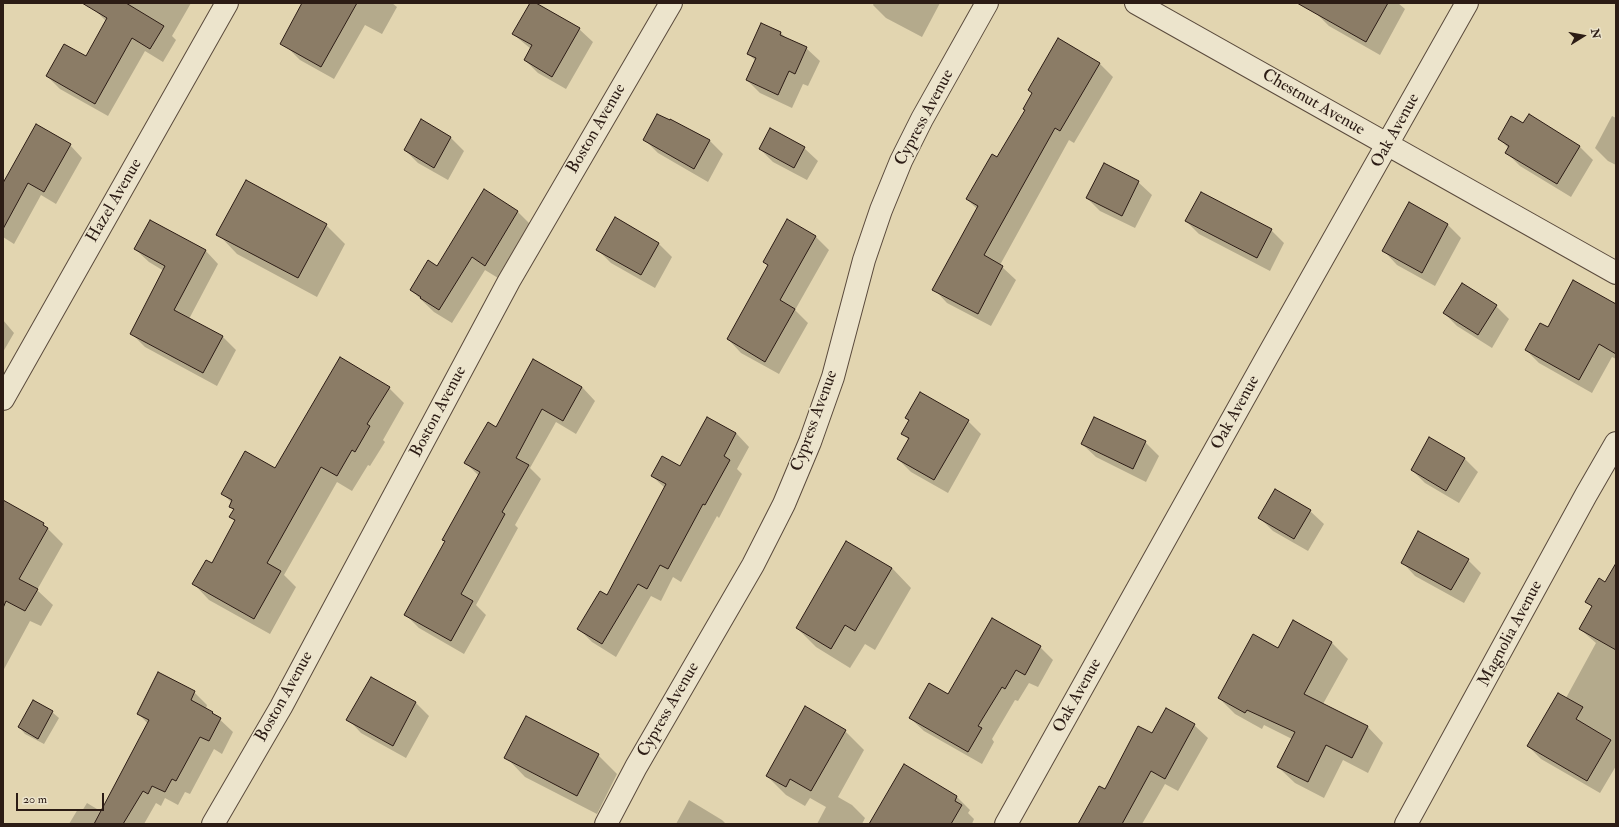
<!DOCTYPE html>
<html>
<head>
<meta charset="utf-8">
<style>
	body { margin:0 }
	#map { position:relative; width:1619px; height:827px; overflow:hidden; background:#e2d5b0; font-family:"IM FELL Double Pica",serif }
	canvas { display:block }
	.frame { position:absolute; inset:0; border:4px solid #2c1c15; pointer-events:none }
	.north { position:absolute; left:1563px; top:16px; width:40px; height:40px; -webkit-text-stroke:3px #ece4cc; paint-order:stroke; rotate:79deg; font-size:11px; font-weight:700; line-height:16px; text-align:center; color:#2c1c15 }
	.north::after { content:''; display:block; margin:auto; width:14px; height:18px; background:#2c1c15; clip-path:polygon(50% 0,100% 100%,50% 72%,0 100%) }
	.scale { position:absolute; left:16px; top:793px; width:88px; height:18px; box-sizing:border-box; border:2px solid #2c1c15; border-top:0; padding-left:5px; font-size:12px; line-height:14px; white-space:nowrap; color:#2c1c15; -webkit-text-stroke:3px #ece4cc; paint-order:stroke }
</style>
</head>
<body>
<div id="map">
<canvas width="1619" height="827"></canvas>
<div class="frame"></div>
<div class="north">N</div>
<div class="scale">20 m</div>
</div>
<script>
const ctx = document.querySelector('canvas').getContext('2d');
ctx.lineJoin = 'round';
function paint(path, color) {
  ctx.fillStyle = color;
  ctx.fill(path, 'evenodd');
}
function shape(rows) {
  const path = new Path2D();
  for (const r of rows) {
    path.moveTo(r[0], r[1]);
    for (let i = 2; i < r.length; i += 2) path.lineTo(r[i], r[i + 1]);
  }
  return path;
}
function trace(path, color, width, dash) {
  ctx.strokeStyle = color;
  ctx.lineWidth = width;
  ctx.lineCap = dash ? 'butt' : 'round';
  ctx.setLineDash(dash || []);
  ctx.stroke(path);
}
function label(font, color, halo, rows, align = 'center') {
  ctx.font = font + ' "IM FELL Double Pica",serif';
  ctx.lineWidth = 3;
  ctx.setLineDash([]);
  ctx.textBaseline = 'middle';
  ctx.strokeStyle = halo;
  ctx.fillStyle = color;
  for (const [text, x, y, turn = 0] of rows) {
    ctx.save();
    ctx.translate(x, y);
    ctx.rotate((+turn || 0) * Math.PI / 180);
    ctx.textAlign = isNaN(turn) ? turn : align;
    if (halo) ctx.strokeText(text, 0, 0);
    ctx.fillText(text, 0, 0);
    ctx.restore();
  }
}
paint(shape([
	[99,3,191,3,172,36,176,40,163,62,145,51,108,116,60,89,47,76,87,58,106,21,95,10],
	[311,3,392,3,397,7,382,34,365,25,334,79,300,60,287,47],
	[874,3,940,3,922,37,886,18,873,5],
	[1321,3,1398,3,1405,9,1380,55,1329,26,1316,13],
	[579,29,593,42,566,89,538,73,525,60,531,49,513,34],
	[781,33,787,39,806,48,820,61,808,86,803,84,792,108,760,93,747,80,756,61,748,54],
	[1100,64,1113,77,1074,143,1069,140,1000,265,1016,280,991,326,947,303,934,289,977,209,967,199,998,159],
	[1529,116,1580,147,1593,160,1571,197,1520,166,1507,153,1509,149,1499,138,1524,124],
	[1612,116,1616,118,1616,165,1608,161,1595,148],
	[671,120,710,141,723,154,708,182,658,153,645,140],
	[422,121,451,138,464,151,448,180,418,163,405,150],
	[70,145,82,158,56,204,41,195,14,244,3,237,3,187],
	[804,148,818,161,807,180,773,162,760,149],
	[1138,182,1152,195,1135,228,1100,211,1087,198],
	[484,191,518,212,531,225,498,278,485,270,452,323,434,312,411,290,438,267],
	[1409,204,1448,225,1461,238,1435,286,1397,265,1384,251],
	[788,221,816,237,829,250,795,310,808,323,779,374,741,353,728,339,768,266,764,262],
	[1186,221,1271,230,1284,243,1270,271,1199,234],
	[326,225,345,244,317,297,237,254,218,234],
	[659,244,672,257,655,288,611,263,597,249],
	[135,249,205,250,218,264,189,319,223,337,236,350,217,386,145,347,132,334,164,271,149,262],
	[1496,306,1509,319,1492,348,1457,326,1444,313],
	[1616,306,1616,359,1612,357,1592,393,1539,363,1526,350,1548,328],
	[3,320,14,333,3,352],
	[582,387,595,401,576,434,556,422,530,468,541,479,515,525,518,528,476,605,486,615,464,654,419,628,406,615,446,542,479,476,466,463,496,428],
	[389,388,404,403,383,440,385,442,370,466,368,465,352,491,337,482,284,575,296,587,270,634,209,600,194,584,212,565,236,522,230,517,234,511,230,506,232,503,222,493,275,469],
	[1095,418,1145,442,1159,456,1146,482,1096,457,1082,444],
	[968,421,981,434,948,493,911,472,898,459,909,440,902,433],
	[736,433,749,447,737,469,742,474,719,518,717,516,681,582,673,577,661,601,651,596,616,657,592,642,579,629,607,597,665,488,652,476,680,467],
	[1465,459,1478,472,1459,503,1425,483,1412,470],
	[1275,491,1310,511,1324,524,1308,551,1273,531,1260,518],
	[3,506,43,524,63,544,37,590,53,605,41,626,30,621,3,671],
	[1468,560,1481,573,1464,603,1415,576,1402,562],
	[892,568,911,588,875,650,865,644,850,668,816,647,797,628],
	[1616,580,1616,766,1600,793,1541,759,1528,746,1566,698,1596,643,1580,629,1592,607,1587,602,1612,587],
	[1331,642,1348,659,1323,704,1367,726,1383,743,1368,773,1343,760,1324,798,1295,783,1278,767,1292,739,1264,725,1262,729,1235,714,1219,698,1278,649],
	[1040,647,1053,660,1038,687,1029,683,1018,701,1015,700,992,739,994,742,982,764,924,731,910,718,949,695],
	[371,678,416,703,429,716,406,758,361,733,348,719],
	[194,692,207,705,206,709,213,713,233,732,222,754,214,749,190,794,185,792,178,805,165,798,161,806,156,803,144,824,69,824,78,809,82,811,87,803,102,812,148,724,138,713],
	[52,712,59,718,44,744,25,734,19,727],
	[1194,725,1208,738,1178,791,1165,784,1142,824,1079,824,1153,735],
	[845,731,864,750,838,797,852,805,865,818,862,824,817,824,826,807,810,798,805,806,786,795,767,776],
	[598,755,617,774,597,814,525,777,506,757],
	[904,766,957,797,970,810,968,813,974,819,972,824,870,824],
	[689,800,722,820,726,824,676,824]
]), '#0003');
const building = shape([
	[82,3,126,3,164,26,150,49,132,38,95,104,46,76,64,44,86,56,107,18,82,3],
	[302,3,357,3,321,67,280,44,302,3],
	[530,3,536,3,580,28,552,77,524,60,532,45,512,34,530,3],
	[1297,3,1388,3,1366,42,1297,3],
	[761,23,781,32,780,35,807,47,795,74,789,71,778,95,746,80,756,58,747,54,761,23],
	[1058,38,1100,63,1060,131,1055,128,984,255,1003,266,978,314,932,290,978,206,966,199,992,154,997,157,1025,110,1023,109,1032,93,1028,90,1058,38],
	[657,114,670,120,670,119,710,140,694,169,643,140,657,114],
	[1529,114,1580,146,1557,184,1505,153,1509,146,1498,139,1511,116,1523,123,1529,114],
	[421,119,451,137,434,168,404,150,421,119],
	[36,124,71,144,44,192,28,183,3,229,3,183,36,124],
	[770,128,805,147,794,168,759,149,770,128],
	[1104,163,1139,181,1122,216,1086,198,1104,163],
	[246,180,327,224,298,278,216,235,246,180],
	[484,189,518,211,485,266,472,257,439,310,420,298,421,297,410,290,428,260,437,266,484,189],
	[1201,192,1272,229,1257,258,1185,221,1201,192],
	[1409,202,1448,224,1422,273,1382,251,1409,202],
	[615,217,659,243,641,275,596,250,615,217],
	[787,219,816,236,780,300,795,309,765,362,727,339,768,265,763,262,787,219],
	[150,220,206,250,174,310,223,336,203,373,130,334,165,266,134,249,150,220],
	[1573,280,1616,304,1616,354,1599,344,1579,380,1525,350,1540,323,1548,327,1573,280],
	[1462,283,1497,305,1478,335,1443,313,1462,283],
	[340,357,390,387,367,424,370,426,355,452,352,450,337,476,321,467,267,563,281,571,254,619,192,584,206,560,212,563,235,520,229,517,234,509,229,507,232,500,221,494,245,451,275,468,340,357],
	[533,359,582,387,563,421,542,409,516,458,529,465,502,512,505,514,461,594,473,601,451,641,404,615,445,541,442,540,480,472,464,463,488,422,496,427,533,359],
	[920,392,969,420,934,480,897,459,909,438,901,434,909,420,905,418,920,392],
	[707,417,736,433,724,456,730,460,705,505,703,504,668,569,660,565,647,589,638,584,602,644,577,629,600,591,607,595,666,484,651,476,662,456,680,466,707,417],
	[1094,417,1146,441,1133,469,1081,444,1094,417],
	[1429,437,1465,458,1446,491,1411,470,1429,437],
	[1275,489,1311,510,1294,539,1258,518,1275,489],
	[3,500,44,523,43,525,48,528,19,579,38,589,25,611,6,601,3,608,3,500],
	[1418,531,1469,559,1451,590,1401,563,1418,531],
	[846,541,892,568,855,631,845,625,831,649,796,628,846,541],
	[1616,563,1616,650,1579,629,1592,606,1585,602,1599,578,1605,582,1616,563],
	[992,618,1041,646,1025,675,1016,670,1005,689,1002,687,978,726,982,728,968,752,909,718,929,683,948,694,992,618],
	[1293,620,1332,642,1304,694,1368,726,1352,758,1326,745,1308,782,1277,767,1295,732,1247,710,1245,713,1218,698,1253,634,1278,648,1293,620],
	[158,672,195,691,191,700,213,712,212,713,221,718,209,741,200,737,176,781,172,779,165,792,152,786,148,794,143,791,123,824,94,824,149,720,137,714,158,672],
	[371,677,416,702,393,746,346,720,371,677],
	[1558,693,1583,707,1576,719,1611,740,1587,781,1527,746,1558,693],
	[33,700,53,711,38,739,18,727,33,700],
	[805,706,846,730,811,791,790,779,786,787,766,776,805,706],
	[1166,708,1195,724,1165,779,1151,771,1122,824,1078,824,1099,786,1105,789,1138,726,1152,733,1166,708],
	[526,716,599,754,577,796,504,758,526,716],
	[904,764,957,796,955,801,962,805,951,824,869,824,904,764]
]);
paint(building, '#8b7c66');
trace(building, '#2c1c15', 1);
const minor = shape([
	[1136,3,1616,273],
	[3,399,227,3],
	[213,824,281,707,509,281,671,3],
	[606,824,636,767,753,565,784,504,810,442,833,377,864,260,881,210,901,161,922,119,987,3],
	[1006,824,1267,357,1467,3],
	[1406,824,1586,495,1616,443]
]);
trace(minor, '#5a4a3c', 24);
trace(minor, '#ece4cc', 22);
label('17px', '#2c1c15', '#ece4cc', [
	["Chestnut Avenue",1313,103,30],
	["Cypress Avenue",925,118,-62],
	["Boston Avenue",597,129,-60],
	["Oak Avenue",1396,131,-61],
	["Hazel Avenue",115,201,-60],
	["Boston Avenue",439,412,-62],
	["Oak Avenue",1236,413,-61],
	["Cypress Avenue",815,421,-70],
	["Magnolia Avenue",1511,634,-62],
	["Oak Avenue",1078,696,-61],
	["Boston Avenue",285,697,-61],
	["Cypress Avenue",669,710,-60]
]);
</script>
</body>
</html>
